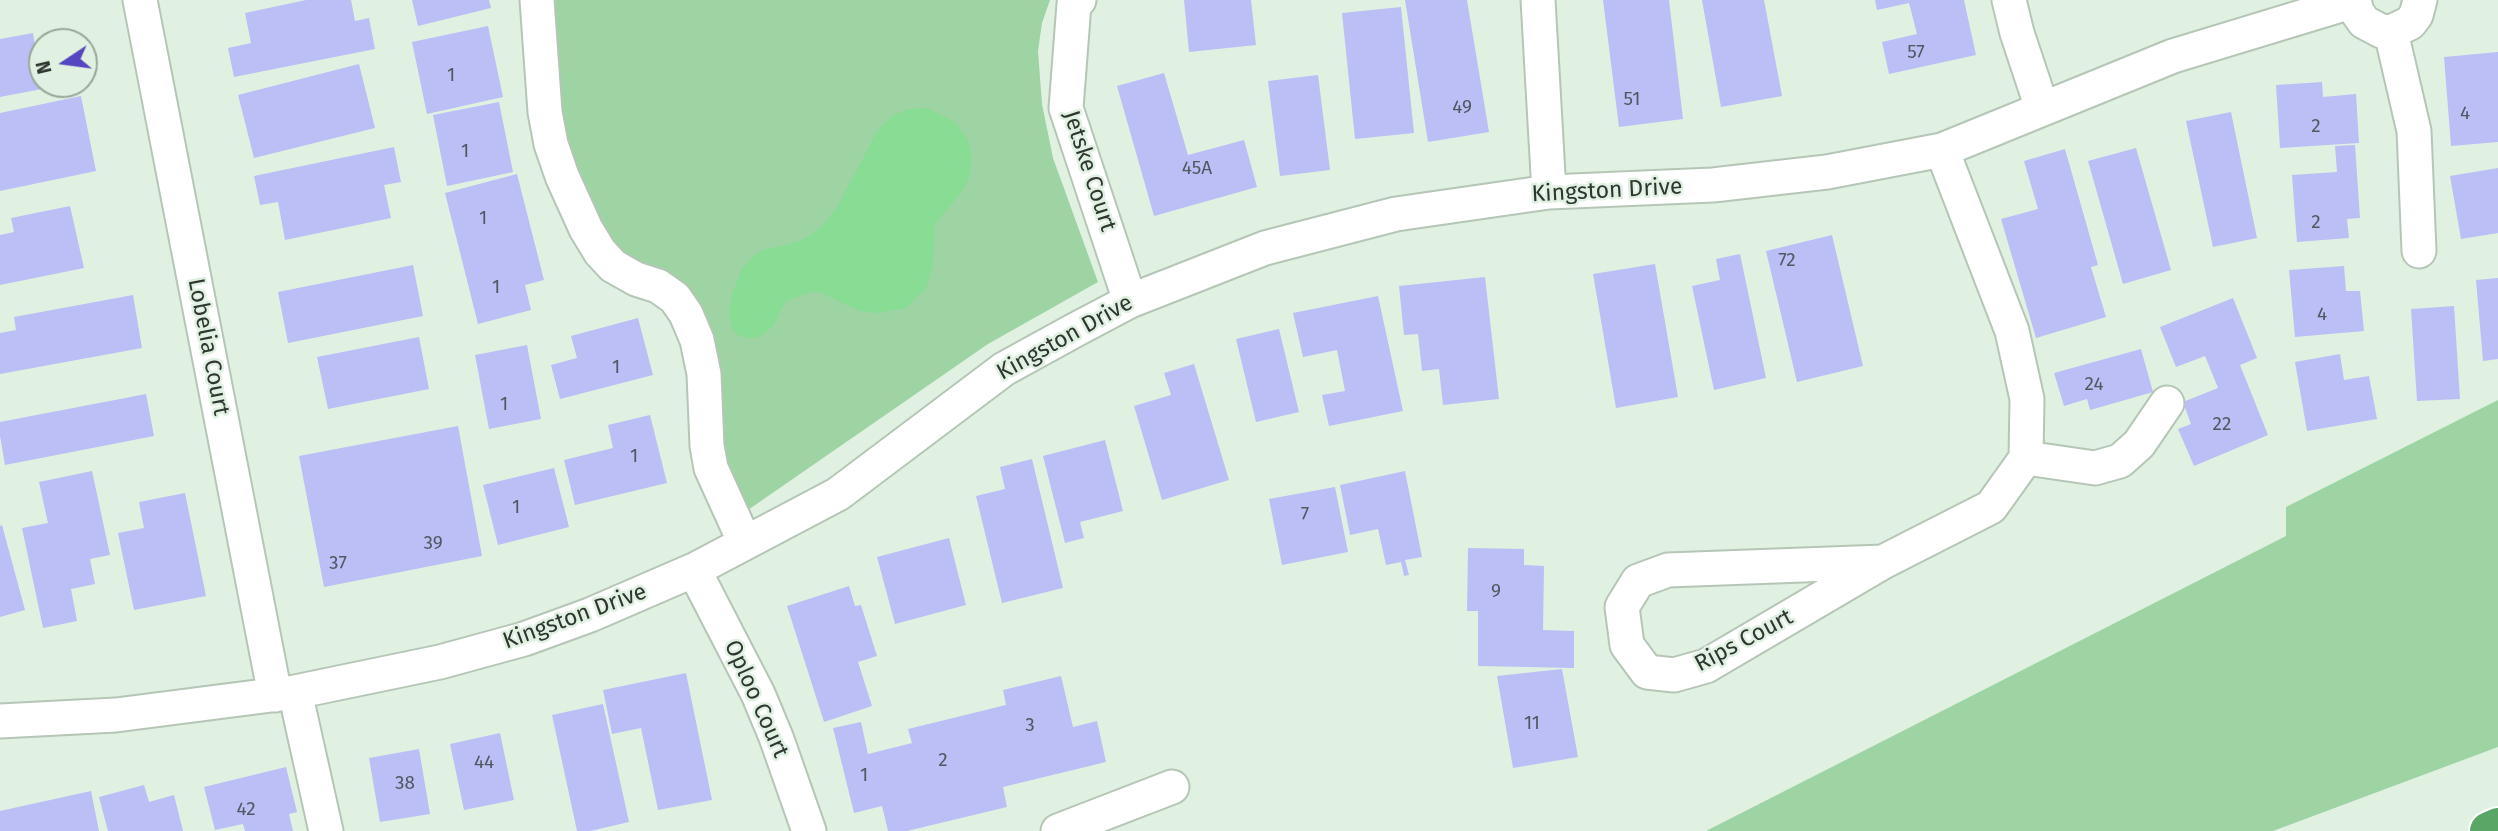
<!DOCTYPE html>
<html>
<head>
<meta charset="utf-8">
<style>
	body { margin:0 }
	#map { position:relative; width:2498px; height:831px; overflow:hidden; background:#e0f1e1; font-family:"Fira Sans",sans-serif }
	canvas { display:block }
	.north { position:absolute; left:28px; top:28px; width:70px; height:70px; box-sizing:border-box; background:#e0f1e1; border:2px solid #99a69a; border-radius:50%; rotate:257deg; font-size:19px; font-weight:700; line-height:28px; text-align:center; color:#2f3630 }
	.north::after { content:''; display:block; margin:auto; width:24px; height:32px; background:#5447bf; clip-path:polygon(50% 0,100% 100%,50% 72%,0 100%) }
</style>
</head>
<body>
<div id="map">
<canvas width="2498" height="831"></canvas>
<div class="north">N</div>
</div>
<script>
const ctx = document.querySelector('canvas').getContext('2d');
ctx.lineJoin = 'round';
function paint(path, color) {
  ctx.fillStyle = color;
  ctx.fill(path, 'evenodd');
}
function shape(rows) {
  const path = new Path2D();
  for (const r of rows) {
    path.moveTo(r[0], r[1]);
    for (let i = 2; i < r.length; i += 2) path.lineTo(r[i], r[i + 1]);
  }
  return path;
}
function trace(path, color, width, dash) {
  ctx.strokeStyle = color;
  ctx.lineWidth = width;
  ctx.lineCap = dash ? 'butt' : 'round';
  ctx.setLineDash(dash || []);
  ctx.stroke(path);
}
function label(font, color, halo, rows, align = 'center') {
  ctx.font = font + ' "Fira Sans",sans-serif';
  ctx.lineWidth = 5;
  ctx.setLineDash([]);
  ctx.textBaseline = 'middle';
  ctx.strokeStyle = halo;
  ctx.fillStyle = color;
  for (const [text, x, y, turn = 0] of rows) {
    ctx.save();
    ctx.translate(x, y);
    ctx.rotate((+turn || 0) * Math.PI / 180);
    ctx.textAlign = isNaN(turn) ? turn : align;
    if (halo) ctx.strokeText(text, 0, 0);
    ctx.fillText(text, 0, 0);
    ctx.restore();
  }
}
paint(shape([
	[552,0,1050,0,1042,23,1038,51,1042,104,1053,158,1098,282,988,344,745,512,726,467,706,319,695,296,677,279,644,268,614,248,576,174,559,110,555,17],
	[2498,400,2498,747,2273,831,1706,831,2286,536,2286,507]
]), '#9ed3a4');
paint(shape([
	[927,108,955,122,966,137,971,150,971,163,969,178,961,193,937,221,934,228,933,265,926,288,906,308,878,313,860,311,819,292,811,292,786,301,773,326,764,334,755,338,745,338,736,334,731,326,729,312,732,294,742,269,753,256,765,249,790,244,806,238,822,226,837,207,878,130,894,115,909,109]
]), '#88dc94');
paint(shape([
	[306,0,351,0,355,21,369,18,375,49,234,77,228,48,251,43,245,13],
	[412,0,489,0,491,8,418,26],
	[1184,0,1251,0,1256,45,1189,52],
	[1405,0,1467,0,1489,132,1428,142],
	[1603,0,1669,0,1683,119,1619,127],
	[1702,0,1764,0,1782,96,1721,107],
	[1875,0,1964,0,1976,55,1889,74,1882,42,1917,34,1909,3,1877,10],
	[1401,7,1414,133,1355,139,1342,13],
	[488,26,503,97,427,114,412,42],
	[33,33,37,56,42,55,42,84,63,85,0,97,0,39],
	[2498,52,2498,142,2451,146,2444,57],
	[359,64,375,128,254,158,238,95],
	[1164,73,1188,155,1244,140,1257,187,1154,216,1117,86],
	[1318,75,1330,170,1280,176,1268,81],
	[2322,82,2323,97,2356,94,2359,143,2280,148,2276,85],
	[81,96,96,171,0,191,0,113],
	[499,102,513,172,447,186,433,115],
	[2231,112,2257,238,2213,247,2186,121],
	[2355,145,2360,218,2347,219,2349,238,2297,242,2292,175,2337,172,2335,146],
	[394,147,401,182,384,185,391,218,285,240,278,202,260,205,254,176],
	[2136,148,2171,270,2123,284,2088,161],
	[2065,149,2098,265,2091,267,2106,317,2036,338,2001,219,2038,209,2024,161],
	[2498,168,2498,233,2461,239,2450,176],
	[517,174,544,280,525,285,531,310,478,324,445,193],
	[70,206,84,268,0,285,0,235,14,232,11,218],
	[1832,235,1863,366,1797,382,1766,251],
	[1740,254,1766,378,1714,390,1692,286,1720,280,1716,259],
	[1655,264,1678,397,1616,408,1593,274],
	[413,265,423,316,288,343,278,292],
	[2344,266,2346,291,2360,291,2364,331,2295,337,2289,270],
	[1485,277,1499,399,1443,405,1439,369,1422,371,1418,334,1404,335,1399,286],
	[2498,278,2498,359,2483,361,2476,280],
	[133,295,142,348,0,374,0,333,16,330,14,317],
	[1378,296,1403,411,1329,426,1322,395,1345,391,1337,350,1303,357,1293,313],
	[2233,298,2257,358,2240,365,2268,435,2194,466,2178,429,2191,424,2183,402,2218,388,2205,356,2176,367,2160,327],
	[2454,306,2460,399,2417,401,2411,309],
	[638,318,653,375,560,399,551,365,577,358,571,336],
	[1279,329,1299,412,1256,422,1236,339],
	[419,337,429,389,328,409,317,357],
	[527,345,541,419,489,429,475,355],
	[2141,349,2153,392,2090,410,2087,399,2064,406,2054,373],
	[2340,354,2344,380,2369,376,2377,419,2307,431,2295,362],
	[1194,364,1229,480,1162,500,1134,406,1171,395,1164,373],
	[146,394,154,436,5,465,0,436,0,422],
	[650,415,667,483,575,505,564,460,613,448,608,425],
	[458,426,482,556,324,587,299,456],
	[1105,440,1123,511,1080,522,1084,538,1065,543,1043,456],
	[1032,459,1063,588,1002,603,976,496,1005,489,1000,467],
	[554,468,569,527,498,545,483,485],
	[92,471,110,555,90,559,95,584,71,589,77,621,43,628,22,528,48,523,39,482],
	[1405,471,1422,557,1405,560,1409,575,1404,576,1401,562,1386,565,1378,529,1350,535,1340,485],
	[1335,487,1348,552,1282,565,1269,499],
	[185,493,206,596,134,610,118,533,144,528,139,502],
	[2,525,25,610,0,617,0,526],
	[949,538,966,605,895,624,877,557],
	[1468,548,1524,549,1524,565,1544,566,1543,630,1574,631,1574,668,1478,666,1478,611,1467,611],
	[849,586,855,606,861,605,877,656,858,662,872,706,824,722,787,606],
	[1562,669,1578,757,1513,768,1497,676],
	[686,673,712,800,658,810,641,728,612,734,603,690],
	[1061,676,1073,727,1097,721,1106,762,1003,787,1007,807,907,831,888,831,882,806,854,813,833,728,861,722,868,754,912,743,908,729,1006,705,1003,690],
	[603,704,629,822,590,831,577,831,552,715],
	[500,733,514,800,464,810,450,744],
	[419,749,430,814,380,822,369,758],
	[286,767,297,812,289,814,293,831,245,831,243,824,215,830,204,787],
	[144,785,149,802,174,795,183,831,108,831,99,797],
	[91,791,99,831,0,831,0,811]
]), '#bcbef6');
const street = shape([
	[140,0,275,695],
	[537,0,545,112,551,144,562,176,586,229,600,252,613,266,636,279,658,286,675,298,686,314,697,340,704,374,707,446,711,468,745,543],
	[1079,0,1074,4,1066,108,1130,301],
	[1538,0,1549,192],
	[2009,0,2017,33,2042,108],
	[2354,0,2357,12,2364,22,2381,31,2391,32,2410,23,2416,15,2420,0],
	[2391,32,2414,131,2419,251],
	[2026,458,2095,468,2120,461,2139,444,2167,403],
	[1883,562,1668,570,1638,581,1622,607,1627,645,1647,672,1674,675,1706,666,1883,562,1991,507,2026,458,2027,399,2012,331,1942,150],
	[694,570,758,694,776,737,809,831],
	[295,692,326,831],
	[0,721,116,715,295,692,440,662,524,639,590,615,694,570,838,494,1004,369,1075,330,1130,301,1265,248,1396,214,1549,192,1713,185,1827,172,1942,150,2173,56,2354,1],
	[1058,831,1172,787]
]);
const highway = shape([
	[2489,831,2498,827]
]);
trace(street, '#b5c6b6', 37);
trace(highway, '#fff', 42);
trace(street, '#fff', 33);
trace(highway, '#5aa666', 38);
label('19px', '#525862', null, [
	["57",1916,53],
	["1",451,76],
	["51",1632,100],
	["49",1462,108],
	["4",2465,114],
	["2",2316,127],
	["1",465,152],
	["45A",1197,169],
	["1",483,219],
	["2",2316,223],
	["72",1787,261],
	["1",496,288],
	["4",2322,315],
	["1",616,368],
	["24",2094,385],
	["1",504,405],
	["22",2222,425],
	["1",634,457],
	["1",516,508],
	["7",1305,515],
	["39",433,544],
	["37",338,564],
	["9",1496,592],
	["11",1532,724],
	["3",1030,726],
	["2",943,761],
	["44",484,763],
	["1",864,776],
	["38",405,784],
	["42",246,810]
]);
label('23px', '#2f3630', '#e0f1e1', [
	["Jetske Court",1089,171,72],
	["Kingston Drive",1607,191,-3],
	["Kingston Drive",1065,338,-29],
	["Lobelia Court",208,347,79],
	["Kingston Drive",575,617,-20],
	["Rips Court",1744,641,-28],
	["Oploo Court",756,699,66]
]);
</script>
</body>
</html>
